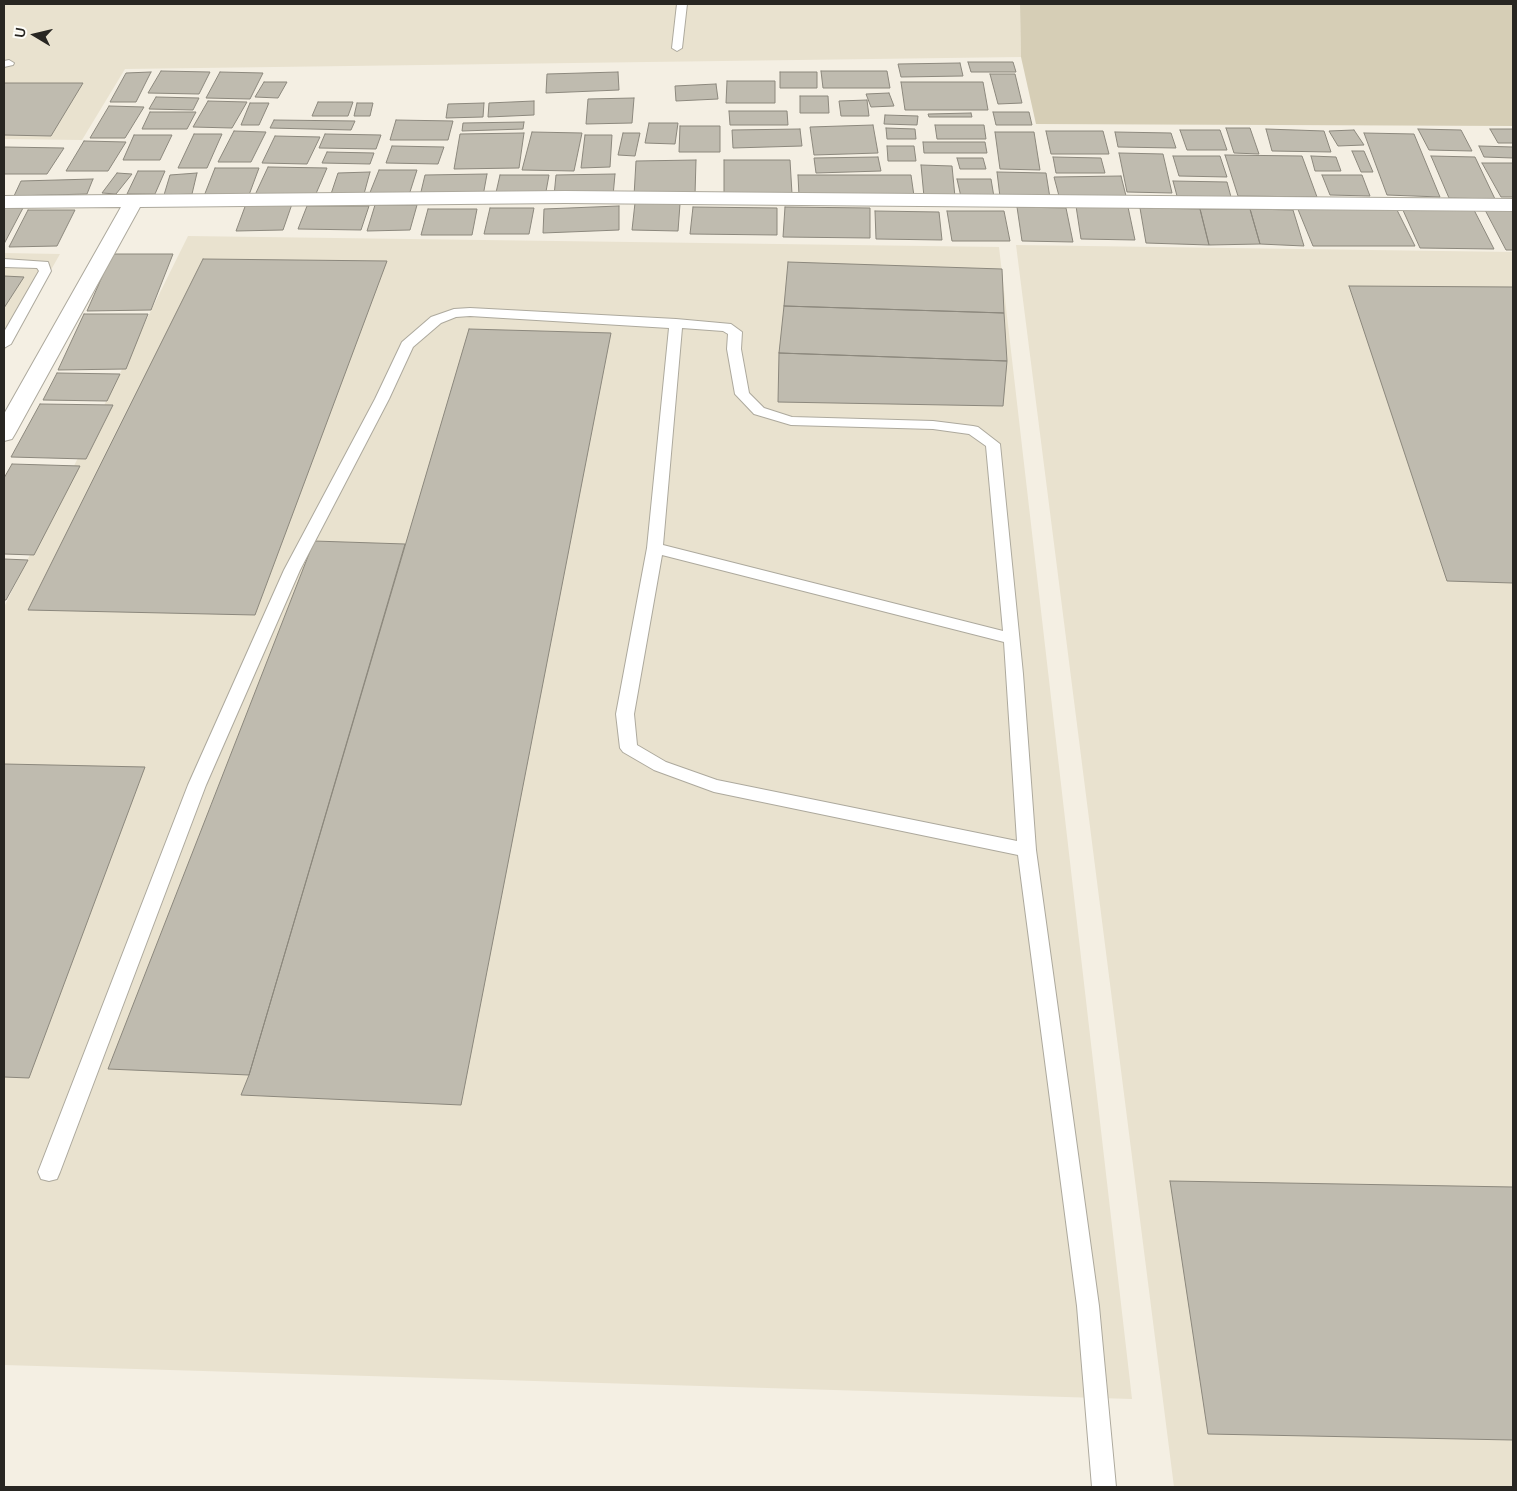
<!DOCTYPE html>
<html>
<head>
<meta charset="utf-8">
<style>
	body { margin:0 }
	#map { position:relative; width:1517px; height:1491px; overflow:hidden; background:#f4efe3; font-family:Mulish,sans-serif }
	canvas { display:block }
	.frame { position:absolute; inset:0; border:5px solid #282622; pointer-events:none }
	.north { position:absolute; left:10px; top:10px; width:50px; height:50px; -webkit-text-stroke:4px #fefdf8; paint-order:stroke; rotate:279deg; font-size:14px; font-weight:700; line-height:20px; text-align:center; color:#282622 }
	.north::after { content:''; display:block; margin:auto; width:18px; height:22px; background:#282622; clip-path:polygon(50% 0,100% 100%,50% 72%,0 100%) }
</style>
</head>
<body>
<div id="map">
<canvas width="1517" height="1491"></canvas>
<div class="frame"></div>
<div class="north">U</div>
</div>
<script>
const ctx = document.querySelector('canvas').getContext('2d');
ctx.lineJoin = 'round';
function paint(path, color) {
  ctx.fillStyle = color;
  ctx.fill(path, 'evenodd');
}
function shape(rows) {
  const path = new Path2D();
  for (const r of rows) {
    path.moveTo(r[0], r[1]);
    for (let i = 2; i < r.length; i += 2) path.lineTo(r[i], r[i + 1]);
  }
  return path;
}
function trace(path, color, width, dash) {
  ctx.strokeStyle = color;
  ctx.lineWidth = width;
  ctx.lineCap = dash ? 'butt' : 'round';
  ctx.setLineDash(dash || []);
  ctx.stroke(path);
}
paint(shape([
	[4,4,1020,4,1021,57,125,69,82,140,4,139],
	[188,236,999,247,1132,1399,4,1365,4,607],
	[1016,245,1513,252,1513,1487,1174,1487],
	[4,253,60,254,4,352]
]), '#e9e2cf');
paint(shape([
	[1020,4,1513,4,1513,126,1036,124,1021,57]
]), '#d6ceb6');
const building = shape([
	[968,62,1013,62,1016,72,971,72,968,62],
	[960,63,963,76,901,77,898,64,960,63],
	[161,71,210,72,199,94,148,93,161,71],
	[821,71,887,71,890,88,823,88,821,71],
	[151,72,136,102,110,102,126,73,151,72],
	[220,72,263,73,250,99,206,98,220,72],
	[618,72,619,90,546,93,547,74,618,72],
	[780,72,817,72,817,88,780,88,780,72],
	[990,74,1015,74,1022,103,998,104,990,74],
	[727,81,775,81,775,103,726,103,727,81],
	[264,82,287,82,278,98,255,97,264,82],
	[901,82,983,82,988,110,905,110,901,82],
	[4,83,83,83,51,136,4,135,4,83],
	[716,84,718,99,676,101,675,86,716,84],
	[889,93,894,106,871,107,866,94,889,93],
	[800,96,828,96,829,113,800,113,800,96],
	[156,97,199,98,193,110,149,109,156,97],
	[634,98,632,123,586,124,588,99,634,98],
	[867,100,869,116,841,116,839,101,867,100],
	[208,101,247,102,232,128,193,127,208,101],
	[534,101,534,115,488,117,489,103,534,101],
	[318,102,353,102,348,116,312,116,318,102],
	[250,103,269,103,259,125,241,125,250,103],
	[357,103,373,103,370,116,354,116,357,103],
	[484,103,483,117,446,118,448,104,484,103],
	[109,106,144,107,125,138,90,138,109,106],
	[729,111,787,111,788,125,730,125,729,111],
	[150,112,196,112,187,129,142,129,150,112],
	[993,112,1029,112,1032,125,996,125,993,112],
	[971,113,972,117,929,117,928,114,971,113],
	[885,115,918,116,917,125,884,124,885,115],
	[274,120,355,121,351,130,270,128,274,120],
	[396,120,453,121,448,140,390,140,396,120],
	[524,122,523,129,462,131,463,123,524,122],
	[649,123,678,123,675,144,645,143,649,123],
	[873,125,878,153,814,155,810,127,873,125],
	[935,125,984,125,986,139,937,139,935,125],
	[680,126,720,126,720,152,679,152,680,126],
	[886,128,915,129,916,139,887,139,886,128],
	[1226,128,1250,128,1259,154,1234,153,1226,128],
	[800,129,802,146,733,148,732,130,800,129],
	[1266,129,1324,131,1331,152,1272,151,1266,129],
	[1418,129,1461,130,1472,151,1429,150,1418,129],
	[1490,129,1513,129,1513,143,1498,143,1490,129],
	[1180,130,1220,130,1227,150,1187,150,1180,130],
	[1354,130,1364,145,1338,146,1329,131,1354,130],
	[234,131,266,132,251,162,218,162,234,131],
	[1046,131,1103,131,1109,154,1051,154,1046,131],
	[532,132,582,133,574,171,522,170,532,132],
	[995,132,1034,132,1040,170,1000,169,995,132],
	[1115,132,1171,133,1176,148,1118,147,1115,132],
	[524,133,519,168,454,169,460,134,524,133],
	[623,133,640,133,635,156,618,155,623,133],
	[1364,133,1414,134,1440,197,1387,195,1364,133],
	[194,134,222,134,207,168,178,168,194,134],
	[325,134,381,135,376,149,319,148,325,134],
	[134,135,172,135,160,160,123,160,134,135],
	[585,135,612,135,610,167,581,168,585,135],
	[275,136,320,137,307,164,262,163,275,136],
	[84,141,126,142,108,171,66,171,84,141],
	[923,142,985,142,987,153,924,153,923,142],
	[392,146,444,147,438,164,386,163,392,146],
	[887,146,914,146,916,161,888,161,887,146],
	[1479,146,1513,147,1513,158,1484,157,1479,146],
	[4,147,64,148,47,174,4,174,4,147],
	[1352,151,1364,151,1373,172,1361,172,1352,151],
	[327,152,374,153,370,164,322,163,327,152],
	[1119,153,1163,154,1172,193,1127,192,1119,153],
	[1225,155,1302,156,1317,197,1238,196,1225,155],
	[1173,156,1220,156,1227,177,1179,176,1173,156],
	[1311,156,1336,157,1341,171,1315,171,1311,156],
	[1431,156,1475,157,1495,199,1449,198,1431,156],
	[878,157,881,171,816,173,814,158,878,157],
	[1053,157,1101,158,1105,173,1056,173,1053,157],
	[957,158,983,158,986,169,960,169,957,158],
	[696,160,695,195,634,196,636,161,696,160],
	[724,160,790,160,792,194,724,194,724,160],
	[1482,163,1513,163,1513,197,1501,197,1482,163],
	[921,165,952,166,955,197,924,197,921,165],
	[268,167,327,168,315,196,255,195,268,167],
	[215,168,259,168,249,195,204,196,215,168],
	[379,170,417,170,409,195,369,195,379,170],
	[138,171,165,171,155,194,127,194,138,171],
	[370,172,364,194,331,194,338,173,370,172],
	[997,172,1046,173,1050,198,1000,197,997,172],
	[117,173,132,174,116,194,102,193,117,173],
	[197,173,192,194,164,195,170,175,197,173],
	[487,174,483,196,420,196,425,175,487,174],
	[615,174,613,196,554,196,556,175,615,174],
	[500,175,549,175,545,197,495,197,500,175],
	[798,175,911,175,914,196,799,196,798,175],
	[1322,175,1362,175,1370,196,1330,195,1322,175],
	[1121,176,1126,196,1059,196,1054,177,1121,176],
	[93,179,87,194,14,196,21,181,93,179],
	[957,179,991,179,994,197,961,197,957,179],
	[1173,181,1227,182,1231,197,1177,196,1173,181],
	[635,203,680,204,678,231,632,230,635,203],
	[246,204,292,204,283,230,236,231,246,204],
	[375,205,417,205,410,230,367,231,375,205],
	[307,206,369,206,361,230,298,229,307,206],
	[619,206,619,230,543,233,544,209,619,206],
	[1076,206,1128,207,1135,240,1081,239,1076,206],
	[693,207,777,208,777,235,690,234,693,207],
	[785,207,870,208,870,238,783,237,785,207],
	[1017,207,1066,208,1073,242,1022,241,1017,207],
	[1297,207,1396,208,1415,246,1313,246,1297,207],
	[4,208,23,208,4,244,4,208],
	[490,208,534,208,529,234,484,234,490,208],
	[1140,208,1200,209,1209,245,1146,243,1140,208],
	[1402,208,1473,208,1494,249,1420,248,1402,208],
	[1484,208,1513,208,1513,250,1506,250,1484,208],
	[428,209,477,209,472,235,421,235,428,209],
	[1200,209,1250,209,1260,244,1209,245,1200,209],
	[1250,209,1293,210,1304,246,1260,244,1250,209],
	[28,210,75,210,57,246,9,247,28,210],
	[875,211,939,212,942,240,876,239,875,211],
	[947,211,1004,211,1010,241,952,241,947,211],
	[112,254,173,254,151,310,87,311,112,254],
	[203,259,387,261,255,615,28,610,203,259],
	[788,262,1002,269,1004,313,784,306,788,262],
	[4,276,24,277,4,308,4,276],
	[1349,286,1513,287,1513,583,1447,581,1349,286],
	[784,306,1004,313,1007,361,779,353,784,306],
	[84,314,148,314,126,369,58,370,84,314],
	[469,329,611,333,461,1105,241,1095,249,1075,469,329],
	[779,353,1007,361,1003,406,778,402,779,353],
	[57,373,120,374,107,401,43,400,57,373],
	[40,404,113,405,86,459,11,457,40,404],
	[12,464,80,466,34,555,4,554,4,478,12,464],
	[314,541,405,544,249,1075,108,1069,314,541],
	[4,559,28,560,6,600,4,600,4,559],
	[4,764,145,767,29,1078,4,1077,4,764],
	[1170,1181,1513,1187,1513,1440,1208,1434,1170,1181]
]);
paint(building, '#bfbbaf');
trace(building, '#8c887d', 1);
const lane = shape([
	[677,4,687,4,682,48,677,51,672,48,677,4],
	[9,60,14,63,13,65,4,67,4,61,9,60],
	[4,259,48,262,51,271,11,344,4,348,4,332,39,271,37,268,4,267,4,259],
	[470,308,676,319,731,324,742,332,741,349,749,393,764,408,792,417,933,421,973,426,978,427,1000,444,1023,674,1036,850,1099,1306,1116,1487,1092,1487,1077,1306,1018,855,714,792,654,770,623,752,620,748,616,714,647,548,669,328,470,316,456,317,441,323,413,347,389,399,300,570,206,785,60,1172,57,1179,49,1181,41,1179,38,1172,188,785,284,570,375,399,402,342,431,317,454,309,470,308],
	[682,328,723,331,728,334,727,349,735,394,754,414,791,425,933,429,969,434,986,446,1003,631,663,545,682,328],
	[662,555,1004,642,1017,841,717,780,666,762,637,745,634,714,662,555]
]);
const street = shape([
	[565,191,1513,199,1513,211,565,203,140,207,15,434,12,439,4,441,4,414,121,207,4,208,4,196,565,191]
]);
trace(lane, '#ada99d', 2);
trace(street, '#ada99d', 2);
paint(lane, '#fff');
paint(street, '#fff');
</script>
</body>
</html>
